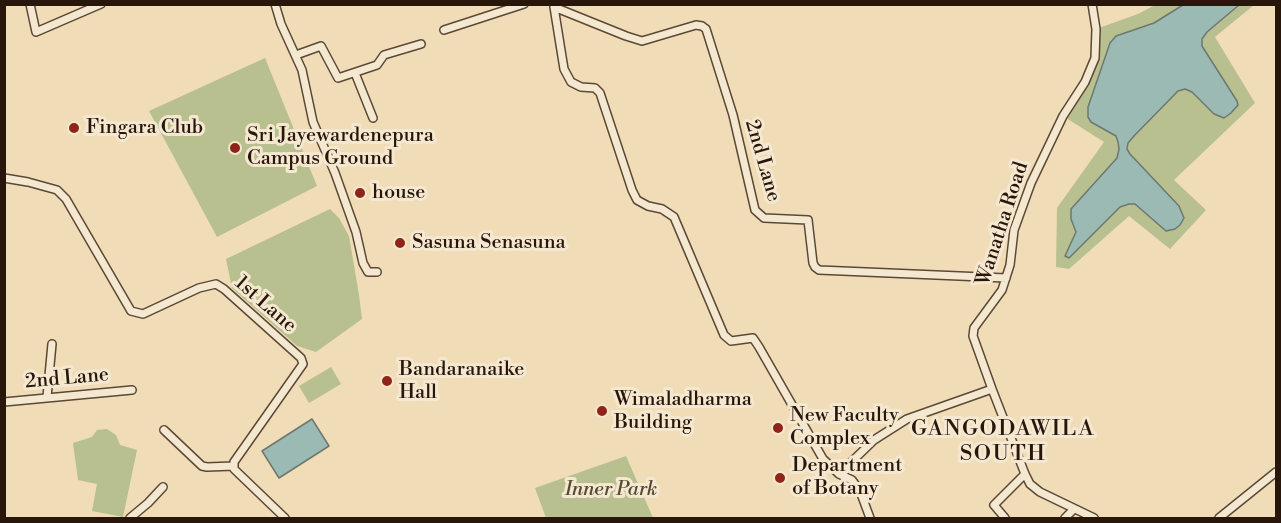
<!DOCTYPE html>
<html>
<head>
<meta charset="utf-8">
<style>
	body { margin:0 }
	#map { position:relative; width:1281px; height:523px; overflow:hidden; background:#f0dcb7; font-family:"Libre Bodoni",serif }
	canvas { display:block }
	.frame { position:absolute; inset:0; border:6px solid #29160b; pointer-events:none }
</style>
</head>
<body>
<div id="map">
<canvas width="1281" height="523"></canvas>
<div class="frame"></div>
</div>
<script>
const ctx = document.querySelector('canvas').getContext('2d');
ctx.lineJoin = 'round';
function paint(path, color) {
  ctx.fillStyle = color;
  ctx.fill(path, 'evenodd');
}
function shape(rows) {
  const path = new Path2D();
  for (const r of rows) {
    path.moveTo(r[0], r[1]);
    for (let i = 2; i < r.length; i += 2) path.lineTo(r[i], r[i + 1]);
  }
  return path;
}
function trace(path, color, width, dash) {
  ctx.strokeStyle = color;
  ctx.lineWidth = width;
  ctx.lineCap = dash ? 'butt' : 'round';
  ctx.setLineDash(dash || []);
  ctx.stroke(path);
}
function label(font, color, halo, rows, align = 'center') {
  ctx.font = font + ' "Libre Bodoni",serif';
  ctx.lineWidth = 6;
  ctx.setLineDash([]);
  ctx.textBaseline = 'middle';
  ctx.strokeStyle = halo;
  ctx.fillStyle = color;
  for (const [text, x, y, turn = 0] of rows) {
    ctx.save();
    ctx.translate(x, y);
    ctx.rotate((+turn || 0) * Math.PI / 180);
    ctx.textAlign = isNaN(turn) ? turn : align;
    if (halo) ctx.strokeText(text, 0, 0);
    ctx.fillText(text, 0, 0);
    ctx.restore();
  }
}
paint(shape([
	[1155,5,1254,5,1215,37,1255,103,1174,180,1206,210,1170,249,1129,216,1069,269,1056,267,1057,208,1104,142,1063,116,1095,58,1096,29,1138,14],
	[265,58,317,186,217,237,149,111],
	[330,209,339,218,349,236,359,295,362,319,316,352,297,346,232,288,226,259],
	[331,367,341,384,309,403,299,386],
	[107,429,116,435,120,445,137,450,123,517,92,511,97,484,78,480,73,443,92,437,97,430],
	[626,456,653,518,546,518,535,488]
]), '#b8c08f');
const water = shape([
	[1183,5,1239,5,1207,32,1202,39,1202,46,1237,101,1238,105,1231,113,1224,118,1214,114,1192,92,1185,89,1178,91,1134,136,1128,143,1127,149,1130,154,1179,206,1184,218,1180,225,1175,229,1166,231,1135,204,1129,204,1120,207,1069,258,1065,256,1076,232,1071,219,1071,209,1117,158,1119,149,1118,142,1116,136,1091,122,1088,117,1088,107,1110,43,1116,36,1154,23,1183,5],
	[312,419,329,446,279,478,262,451,312,419]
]);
paint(water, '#9bbab3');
trace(water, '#6d7870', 1.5);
const street = shape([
	[30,4,36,32,101,4],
	[275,4,281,24,302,70,313,122,335,173,356,232,363,263,368,272,377,272],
	[555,4,554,7,564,69,571,82,581,87,595,88,600,93,632,190,637,200,648,206,662,209,674,217,724,335,731,341,753,338,759,347,823,459,839,474,852,480,860,491,870,518],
	[1092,4,1096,29,1095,58,1085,82,1063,116,1031,183,1014,230,1010,265,1002,290,974,328,973,336,992,389,1025,474,1030,484,1040,492,1094,518],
	[554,7,626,36,642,41,696,25,702,26,706,29,733,115,755,210,764,218,808,220,813,263,815,267,819,270,1006,278],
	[444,30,524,4],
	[296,55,321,46,338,78,377,65,384,55,421,44],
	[355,73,373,118],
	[4,178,28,182,57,190,66,199,131,311,143,314,199,288,216,284,224,289,301,358,303,364,234,462,234,469,285,518],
	[47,397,52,344],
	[4,402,132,390],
	[164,430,202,466,207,467,234,466],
	[839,474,874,440,907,419,992,389],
	[130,518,148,503,163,487],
	[1005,518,994,505,1025,474],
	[1065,518,1074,509],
	[1219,518,1276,472]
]);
trace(street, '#5b4836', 10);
trace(street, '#f5e8d0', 7);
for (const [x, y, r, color] of [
	[74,128,6,"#8f2418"],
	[235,148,6,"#8f2418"],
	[360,193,6,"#8f2418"],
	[400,243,6,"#8f2418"],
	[387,381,6,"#8f2418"],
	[602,411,6,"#8f2418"],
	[778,428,6,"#8f2418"],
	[780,478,6,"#8f2418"]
]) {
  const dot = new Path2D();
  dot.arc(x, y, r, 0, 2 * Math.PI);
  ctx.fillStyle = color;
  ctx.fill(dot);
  trace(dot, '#f5e8d0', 2);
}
label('20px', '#29160b', '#f5e8d0', [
	["Fingara Club",86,128],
	["Sri Jayewardenepura",247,136],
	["Campus Ground",247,159],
	["house",372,193],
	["Sasuna Senasuna",412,243],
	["Bandaranaike",399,370],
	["Hall",399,393],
	["Wimaladharma",614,400],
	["Building",614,423],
	["New Faculty",790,416],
	["Complex",790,439],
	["Department",792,466],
	["of Botany",792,489]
], 'left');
label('20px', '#29160b', '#f5e8d0', [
	["2nd Lane",762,161,74],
	["Wanatha Road",1003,224,-72],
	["1st Lane",265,305,41],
	["2nd Lane",67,379,-5]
]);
label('italic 20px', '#544933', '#f5e8d0', [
	["Inner Park",611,490]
]);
ctx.letterSpacing = '1.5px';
label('22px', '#29160b', '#f5e8d0', [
	["GANGODAWILA",1003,430],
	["SOUTH",1003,455]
]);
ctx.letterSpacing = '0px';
</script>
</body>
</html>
